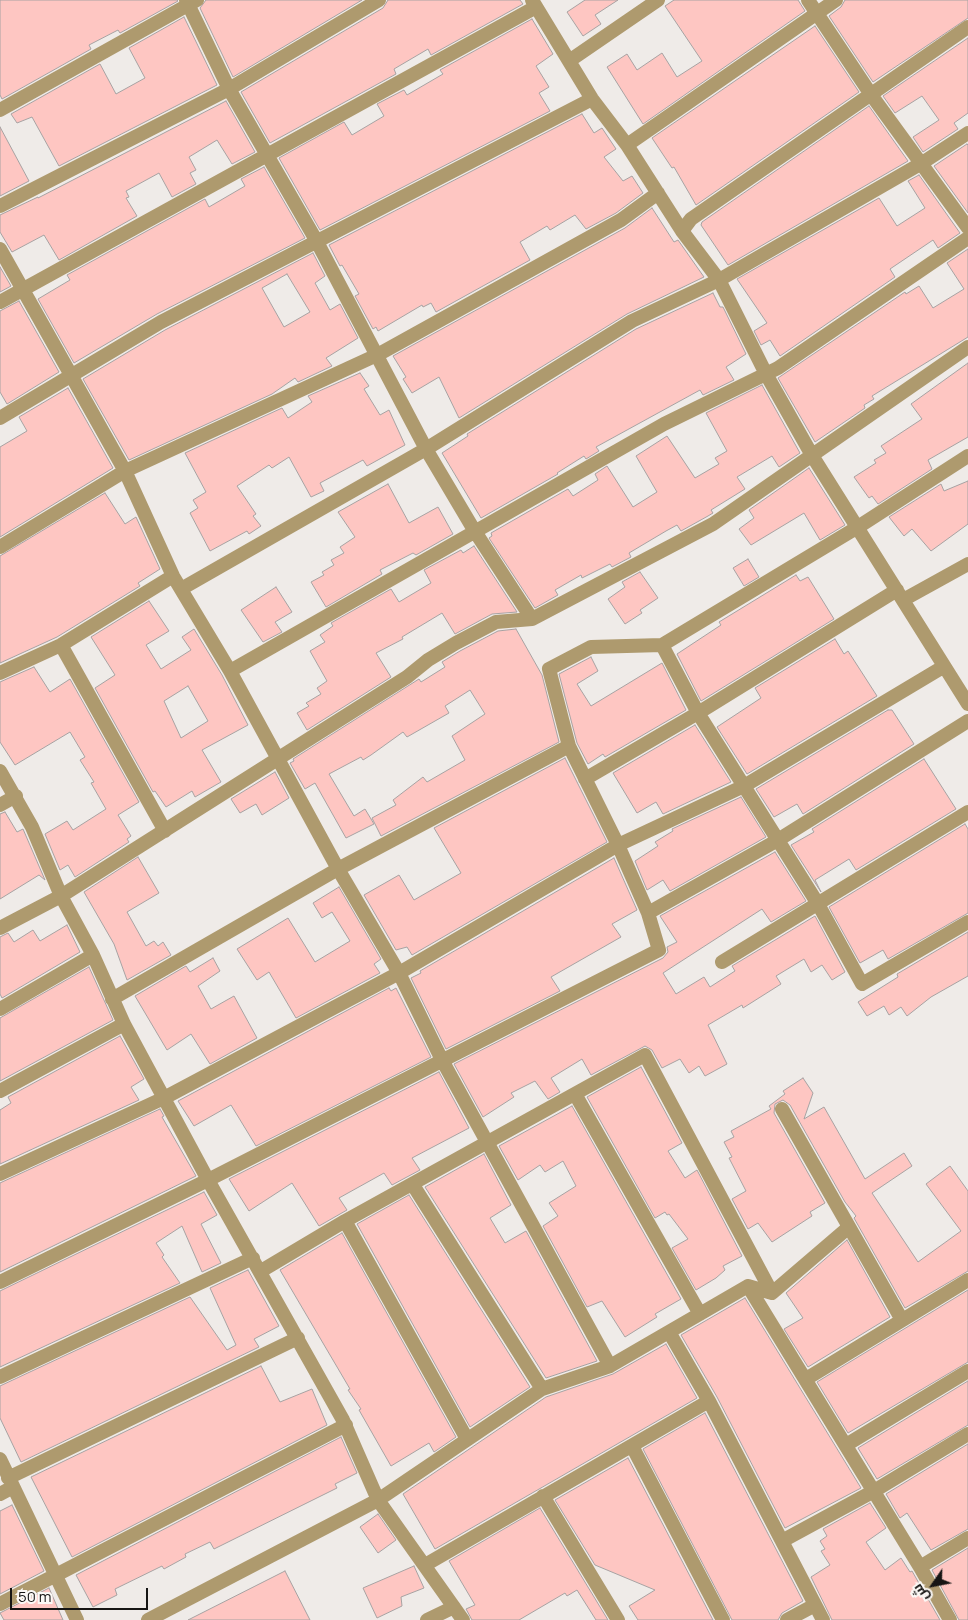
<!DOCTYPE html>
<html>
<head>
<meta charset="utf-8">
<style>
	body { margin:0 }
	#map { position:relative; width:968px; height:1620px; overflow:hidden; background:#efebe8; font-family:Manrope,Cairo,sans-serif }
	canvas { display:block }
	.north { position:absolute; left:908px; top:1560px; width:50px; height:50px; -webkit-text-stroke:4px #fcf9f6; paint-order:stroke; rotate:237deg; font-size:14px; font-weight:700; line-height:20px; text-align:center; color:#161514 }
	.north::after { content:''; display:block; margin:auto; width:18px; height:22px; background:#161514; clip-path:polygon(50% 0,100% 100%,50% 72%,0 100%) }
	.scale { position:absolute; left:10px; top:1588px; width:138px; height:22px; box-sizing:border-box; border:2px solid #161514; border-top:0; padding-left:6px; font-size:15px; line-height:18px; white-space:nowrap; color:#161514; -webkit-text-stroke:4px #fcf9f6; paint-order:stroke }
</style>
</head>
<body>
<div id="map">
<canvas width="968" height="1620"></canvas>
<div class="north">ش</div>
<div class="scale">50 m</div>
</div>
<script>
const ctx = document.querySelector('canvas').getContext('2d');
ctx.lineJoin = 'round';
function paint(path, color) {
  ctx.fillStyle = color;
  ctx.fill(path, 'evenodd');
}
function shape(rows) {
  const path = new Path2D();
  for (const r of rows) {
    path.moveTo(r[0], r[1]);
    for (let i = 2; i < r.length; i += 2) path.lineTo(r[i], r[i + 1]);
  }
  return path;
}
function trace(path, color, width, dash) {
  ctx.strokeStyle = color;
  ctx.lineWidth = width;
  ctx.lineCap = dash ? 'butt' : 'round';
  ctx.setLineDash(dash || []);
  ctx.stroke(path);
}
const building = shape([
	[0,0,177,0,178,1,120,33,118,30,89,45,91,49,2,99,0,95,0,0],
	[206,0,362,0,233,77,200,8,206,0],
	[388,0,520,0,523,4,431,55,428,49,394,69,396,74,270,143,241,92,383,8,388,0],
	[585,0,618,0,595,15,601,24,583,36,567,12,585,0],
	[674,0,798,0,805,11,643,124,607,67,627,54,637,70,662,53,677,77,702,61,665,6,674,0],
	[845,0,968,0,968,18,873,82,829,16,841,7,845,0],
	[184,17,217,85,59,166,32,117,17,123,11,114,100,64,116,94,145,78,129,48,184,17],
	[532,19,553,54,536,66,549,87,539,93,550,111,320,230,279,158,344,122,352,135,384,116,377,104,404,90,407,95,443,74,440,70,532,19],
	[815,26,859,92,696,205,674,167,672,168,652,138,815,26],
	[968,38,968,113,954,123,958,129,923,152,913,137,939,120,922,96,895,113,883,96,968,38],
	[226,101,255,152,232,164,217,140,189,157,196,170,190,173,196,184,172,197,159,173,126,191,129,197,126,198,137,216,59,260,44,235,12,252,0,232,0,215,38,197,38,198,226,101],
	[869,106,908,161,728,265,701,225,702,222,869,106],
	[582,114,594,133,602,128,616,149,604,157,623,181,632,176,643,193,616,213,586,229,575,215,550,230,547,226,520,242,530,260,436,312,431,303,423,307,422,305,378,331,376,327,373,329,355,296,359,294,342,265,340,266,329,245,582,114],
	[0,127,29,181,0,196,0,127],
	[967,144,968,145,968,213,934,166,967,144],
	[264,167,305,238,157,314,74,363,38,299,70,280,67,275,205,199,209,207,245,186,241,179,264,167],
	[919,175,960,233,938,248,933,240,890,269,895,277,780,356,770,340,761,345,754,331,767,323,737,279,879,198,897,226,925,208,908,181,919,175],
	[652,208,674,242,678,240,704,277,627,314,459,418,439,377,412,393,403,379,406,377,393,356,625,228,652,208],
	[968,249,968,337,872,396,874,399,864,405,865,408,815,442,778,378,905,292,906,294,919,286,933,308,964,289,947,263,968,249],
	[313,253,325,276,315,283,330,310,340,304,358,338,326,358,332,366,298,382,295,378,272,394,129,460,83,379,165,330,313,253],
	[287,274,310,312,284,327,262,288,287,274],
	[0,267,11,286,0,292,0,267],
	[713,293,720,307,723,307,746,354,726,367,734,380,703,395,700,390,596,447,599,451,586,459,584,456,557,473,558,474,481,518,442,453,468,436,467,434,636,329,713,293],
	[19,301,59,372,7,404,0,392,0,311,19,301],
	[968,363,968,437,928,460,932,469,878,504,872,496,869,498,854,477,876,463,874,460,886,453,881,446,922,419,911,404,968,363],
	[360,373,369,386,364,389,380,415,389,410,405,445,367,466,363,460,320,483,324,491,311,497,289,457,272,468,269,465,237,486,256,514,253,516,261,526,249,534,247,531,210,551,190,513,198,508,193,500,206,492,185,453,282,408,288,418,312,402,308,396,360,373],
	[762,385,800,453,779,467,772,456,737,477,745,489,711,510,713,513,708,516,681,531,677,525,666,531,629,553,631,557,612,567,610,564,582,578,581,575,555,590,558,595,535,608,489,538,492,536,491,533,568,489,573,496,598,480,595,474,607,466,633,507,657,492,636,456,667,436,695,478,719,464,715,458,727,451,706,413,762,385],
	[68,388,113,468,0,537,0,447,27,431,19,417,68,388],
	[809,468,845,525,820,540,804,513,751,545,739,529,754,518,749,510,809,468],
	[968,481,968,524,931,551,912,529,904,536,889,517,941,484,944,491,968,481],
	[388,484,409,523,438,507,453,534,416,555,413,553,380,570,382,574,326,607,311,582,324,575,322,572,334,565,331,560,344,553,340,547,355,537,338,512,388,484],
	[105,493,125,524,136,517,160,569,138,583,140,586,57,637,0,663,0,556,105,493],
	[474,546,517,612,492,614,455,634,442,613,402,637,403,639,376,653,391,677,307,730,297,713,309,706,306,703,321,694,317,688,327,681,310,651,325,642,320,635,333,626,331,623,391,589,399,602,431,583,424,570,461,550,463,553,474,546],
	[748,559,759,577,744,586,733,568,748,559],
	[640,572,658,598,640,610,642,613,625,624,608,599,625,587,622,582,640,572],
	[796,575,800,581,808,577,834,619,701,701,677,654,721,625,719,622,796,575],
	[276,587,292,612,275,622,282,632,263,642,241,610,276,587],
	[149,601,169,631,146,645,161,669,191,650,182,637,194,629,222,675,248,725,202,750,221,782,195,797,192,791,166,807,155,791,153,792,95,688,115,675,91,637,149,601],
	[188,686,208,721,181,738,164,701,188,686],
	[516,629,542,675,559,742,381,836,372,818,396,805,393,800,423,777,427,782,465,760,452,736,485,714,470,690,445,706,449,713,407,737,403,732,371,755,363,760,361,757,329,774,354,816,365,809,374,824,346,838,315,783,305,789,290,763,294,761,293,759,419,679,421,682,445,667,442,662,460,651,498,631,516,629],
	[835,639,844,654,848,651,877,696,747,774,717,727,761,698,755,688,835,639],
	[591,657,598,671,577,684,591,706,662,663,686,710,605,757,603,754,588,764,577,743,559,674,591,657],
	[34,667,50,692,70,679,139,802,118,815,131,836,127,839,129,842,75,877,68,865,60,870,45,834,67,821,73,830,106,809,91,783,94,782,80,760,85,757,70,732,15,765,0,742,0,682,34,667],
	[888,710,892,710,914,744,803,814,797,804,774,817,756,789,888,710],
	[695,725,731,782,663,814,656,802,637,813,613,773,695,725],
	[565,758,607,842,412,955,407,947,396,950,364,895,399,875,414,900,461,873,434,828,565,758],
	[924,759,956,809,856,870,849,859,815,880,821,892,791,845,814,832,812,829,924,759],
	[275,772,289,798,262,815,256,804,240,813,231,799,275,772],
	[741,797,766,837,670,891,663,880,647,890,635,861,658,846,655,842,673,831,672,829,741,797],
	[5,812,17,832,23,829,45,880,39,875,0,899,0,814,5,812],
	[965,824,968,829,968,913,888,959,883,950,860,963,829,907,965,824],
	[775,852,806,901,771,922,762,909,663,973,676,994,704,977,710,987,735,971,732,966,815,916,845,972,832,980,822,965,811,972,804,959,776,976,781,984,743,1008,742,1005,708,1025,727,1064,705,1076,699,1066,689,1073,680,1059,662,1068,652,1050,645,1046,591,1075,582,1059,551,1078,560,1092,548,1099,535,1081,511,1093,514,1097,483,1117,454,1064,663,958,668,952,667,947,677,942,660,916,775,852],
	[138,857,159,893,127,912,146,946,154,941,158,946,163,942,171,955,127,980,114,944,84,892,138,857],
	[614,858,637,910,612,924,621,937,551,977,560,991,446,1049,411,978,421,973,420,971,614,858],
	[339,887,381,959,374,964,380,973,296,1018,269,972,257,980,237,949,288,918,315,962,350,941,332,912,322,918,313,903,339,887],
	[67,925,80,952,2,998,0,994,0,937,8,933,14,942,33,930,40,941,67,925],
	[968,932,968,976,931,997,907,1016,901,1007,889,1015,884,1006,867,1016,858,1002,898,977,897,974,968,932],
	[213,958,220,971,198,986,211,1009,234,996,257,1038,210,1064,191,1034,167,1050,135,996,186,966,190,972,213,958],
	[89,967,113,1020,0,1081,0,1018,89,967],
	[389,988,391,991,396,988,431,1057,256,1146,231,1105,194,1126,178,1101,389,988],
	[120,1036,144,1079,131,1087,139,1100,0,1164,0,1110,11,1103,8,1097,120,1036],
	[641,1067,682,1143,668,1151,685,1178,697,1170,742,1256,723,1266,725,1270,716,1278,696,1290,672,1248,688,1239,669,1214,667,1215,665,1212,655,1218,587,1097,641,1067],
	[439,1072,469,1128,412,1158,420,1170,392,1185,384,1173,339,1198,347,1210,319,1226,292,1183,249,1211,229,1179,439,1072],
	[803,1078,813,1093,804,1119,824,1107,865,1179,904,1153,912,1166,872,1193,918,1262,961,1231,926,1184,950,1166,968,1191,968,1271,905,1308,854,1218,856,1216,845,1202,790,1105,783,1100,775,1104,774,1113,825,1203,810,1212,812,1216,772,1242,758,1223,748,1229,732,1199,746,1191,729,1158,732,1157,724,1142,734,1137,731,1131,771,1109,769,1106,785,1094,783,1091,803,1078],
	[572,1106,681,1299,655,1314,657,1317,625,1337,602,1301,587,1307,543,1226,558,1216,549,1203,576,1186,563,1161,545,1172,540,1165,518,1180,499,1146,572,1106],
	[160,1109,164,1116,162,1117,196,1176,0,1272,0,1183,160,1109],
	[484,1154,511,1205,490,1218,505,1243,526,1231,597,1361,546,1378,425,1187,484,1154],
	[204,1192,217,1215,201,1224,221,1263,202,1272,182,1226,156,1243,164,1255,162,1257,180,1283,0,1367,0,1291,204,1192],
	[409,1195,530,1387,470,1427,357,1224,409,1195],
	[342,1233,456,1437,434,1452,429,1443,391,1466,359,1410,361,1409,348,1390,350,1389,280,1270,342,1233],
	[847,1240,890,1317,808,1367,784,1329,803,1318,786,1293,847,1240],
	[248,1270,279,1326,254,1339,259,1347,21,1462,0,1418,0,1386,190,1297,227,1350,236,1345,210,1288,248,1270],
	[968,1290,968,1362,848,1433,817,1382,968,1290],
	[745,1298,861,1488,785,1528,717,1397,681,1335,745,1298],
	[666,1344,697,1398,435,1549,403,1494,546,1397,613,1374,666,1344],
	[261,1366,280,1402,312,1389,327,1425,72,1557,31,1477,261,1366],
	[968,1381,968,1425,877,1479,858,1448,968,1381],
	[705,1413,803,1601,782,1613,778,1620,732,1620,643,1449,705,1413],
	[341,1437,357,1473,335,1484,337,1488,214,1549,210,1542,185,1554,186,1557,164,1569,162,1566,115,1589,117,1595,93,1607,76,1575,341,1437],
	[968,1444,968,1529,931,1550,907,1513,900,1518,886,1494,968,1444],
	[628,1458,713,1620,638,1620,629,1606,655,1590,595,1565,555,1500,628,1458],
	[870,1503,886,1528,866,1542,885,1570,901,1558,910,1572,912,1571,940,1620,832,1620,811,1577,830,1565,821,1551,825,1549,820,1541,827,1536,823,1529,870,1503],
	[12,1505,44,1571,0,1594,0,1511,12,1505],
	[540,1508,608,1620,596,1620,577,1590,567,1596,565,1593,519,1620,472,1620,466,1609,475,1605,449,1561,540,1508],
	[378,1514,396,1540,378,1553,360,1527,378,1514],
	[968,1548,968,1620,959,1620,932,1570,968,1548],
	[414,1566,424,1588,401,1597,402,1606,377,1618,363,1588,414,1566],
	[285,1571,310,1620,188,1620,285,1571],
	[49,1588,63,1620,4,1620,0,1613,49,1588]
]);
paint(building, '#fec6c2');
trace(building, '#a7a2a2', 1);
trace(shape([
	[186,0,229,89,316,240,426,449,474,530,532,619],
	[532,0,592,99,627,145,682,231,719,280,766,374,813,457,968,704],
	[808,0,872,96,968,228],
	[569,61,658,0],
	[0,110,197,0],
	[627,145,836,0],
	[0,206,229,89,379,0],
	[682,231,691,219,968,27],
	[0,249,125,471,173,576,230,671,338,869,399,973,442,1060,610,1366],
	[0,302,536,7],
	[0,418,161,322,592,99],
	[0,547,125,471,377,355,621,220,658,193],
	[181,589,426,449,632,321,719,280,922,163,968,133],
	[903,600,968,564],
	[61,645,165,831],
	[662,645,698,713,818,904,862,984,968,922],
	[230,671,664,424,778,368,968,238],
	[0,673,61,645,173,576],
	[0,771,32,827,61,896,93,955,124,1024,208,1180,343,1420,378,1500,463,1620],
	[585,779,698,713,897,590],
	[0,805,16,796],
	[648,913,778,840,968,721],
	[0,928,61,896,407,677,428,660,456,643,496,622,532,619,713,524,968,347],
	[722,962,968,812],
	[112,999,338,869,569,746],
	[0,1009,93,955],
	[0,1091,124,1024],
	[575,1094,700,1314],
	[782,1109,902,1320],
	[0,1174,164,1098,399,973,618,845,569,746,549,669,591,647,662,645,858,527,968,456],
	[413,1185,542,1389],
	[345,1221,467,1439],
	[261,1271,345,1221,645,1055,772,1293],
	[0,1282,208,1180,659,950,648,913,618,845,744,786,943,667],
	[748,1286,920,1567,950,1620],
	[669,1332,709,1401,823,1620],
	[0,1377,253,1258],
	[806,1379,968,1280],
	[846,1445,968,1371],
	[632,1446,723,1620],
	[0,1459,77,1620],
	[8,1478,298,1338],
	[0,1494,13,1487],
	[543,1496,618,1620],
	[782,1541,874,1491,968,1434],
	[425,1565,709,1401],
	[920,1567,968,1538],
	[0,1604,346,1425],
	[148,1620,378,1500,542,1389,610,1366,748,1286,772,1293,849,1227],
	[427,1620,454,1607],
	[787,1620,815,1605]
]), '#ae9a6e', 14);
</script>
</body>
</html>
